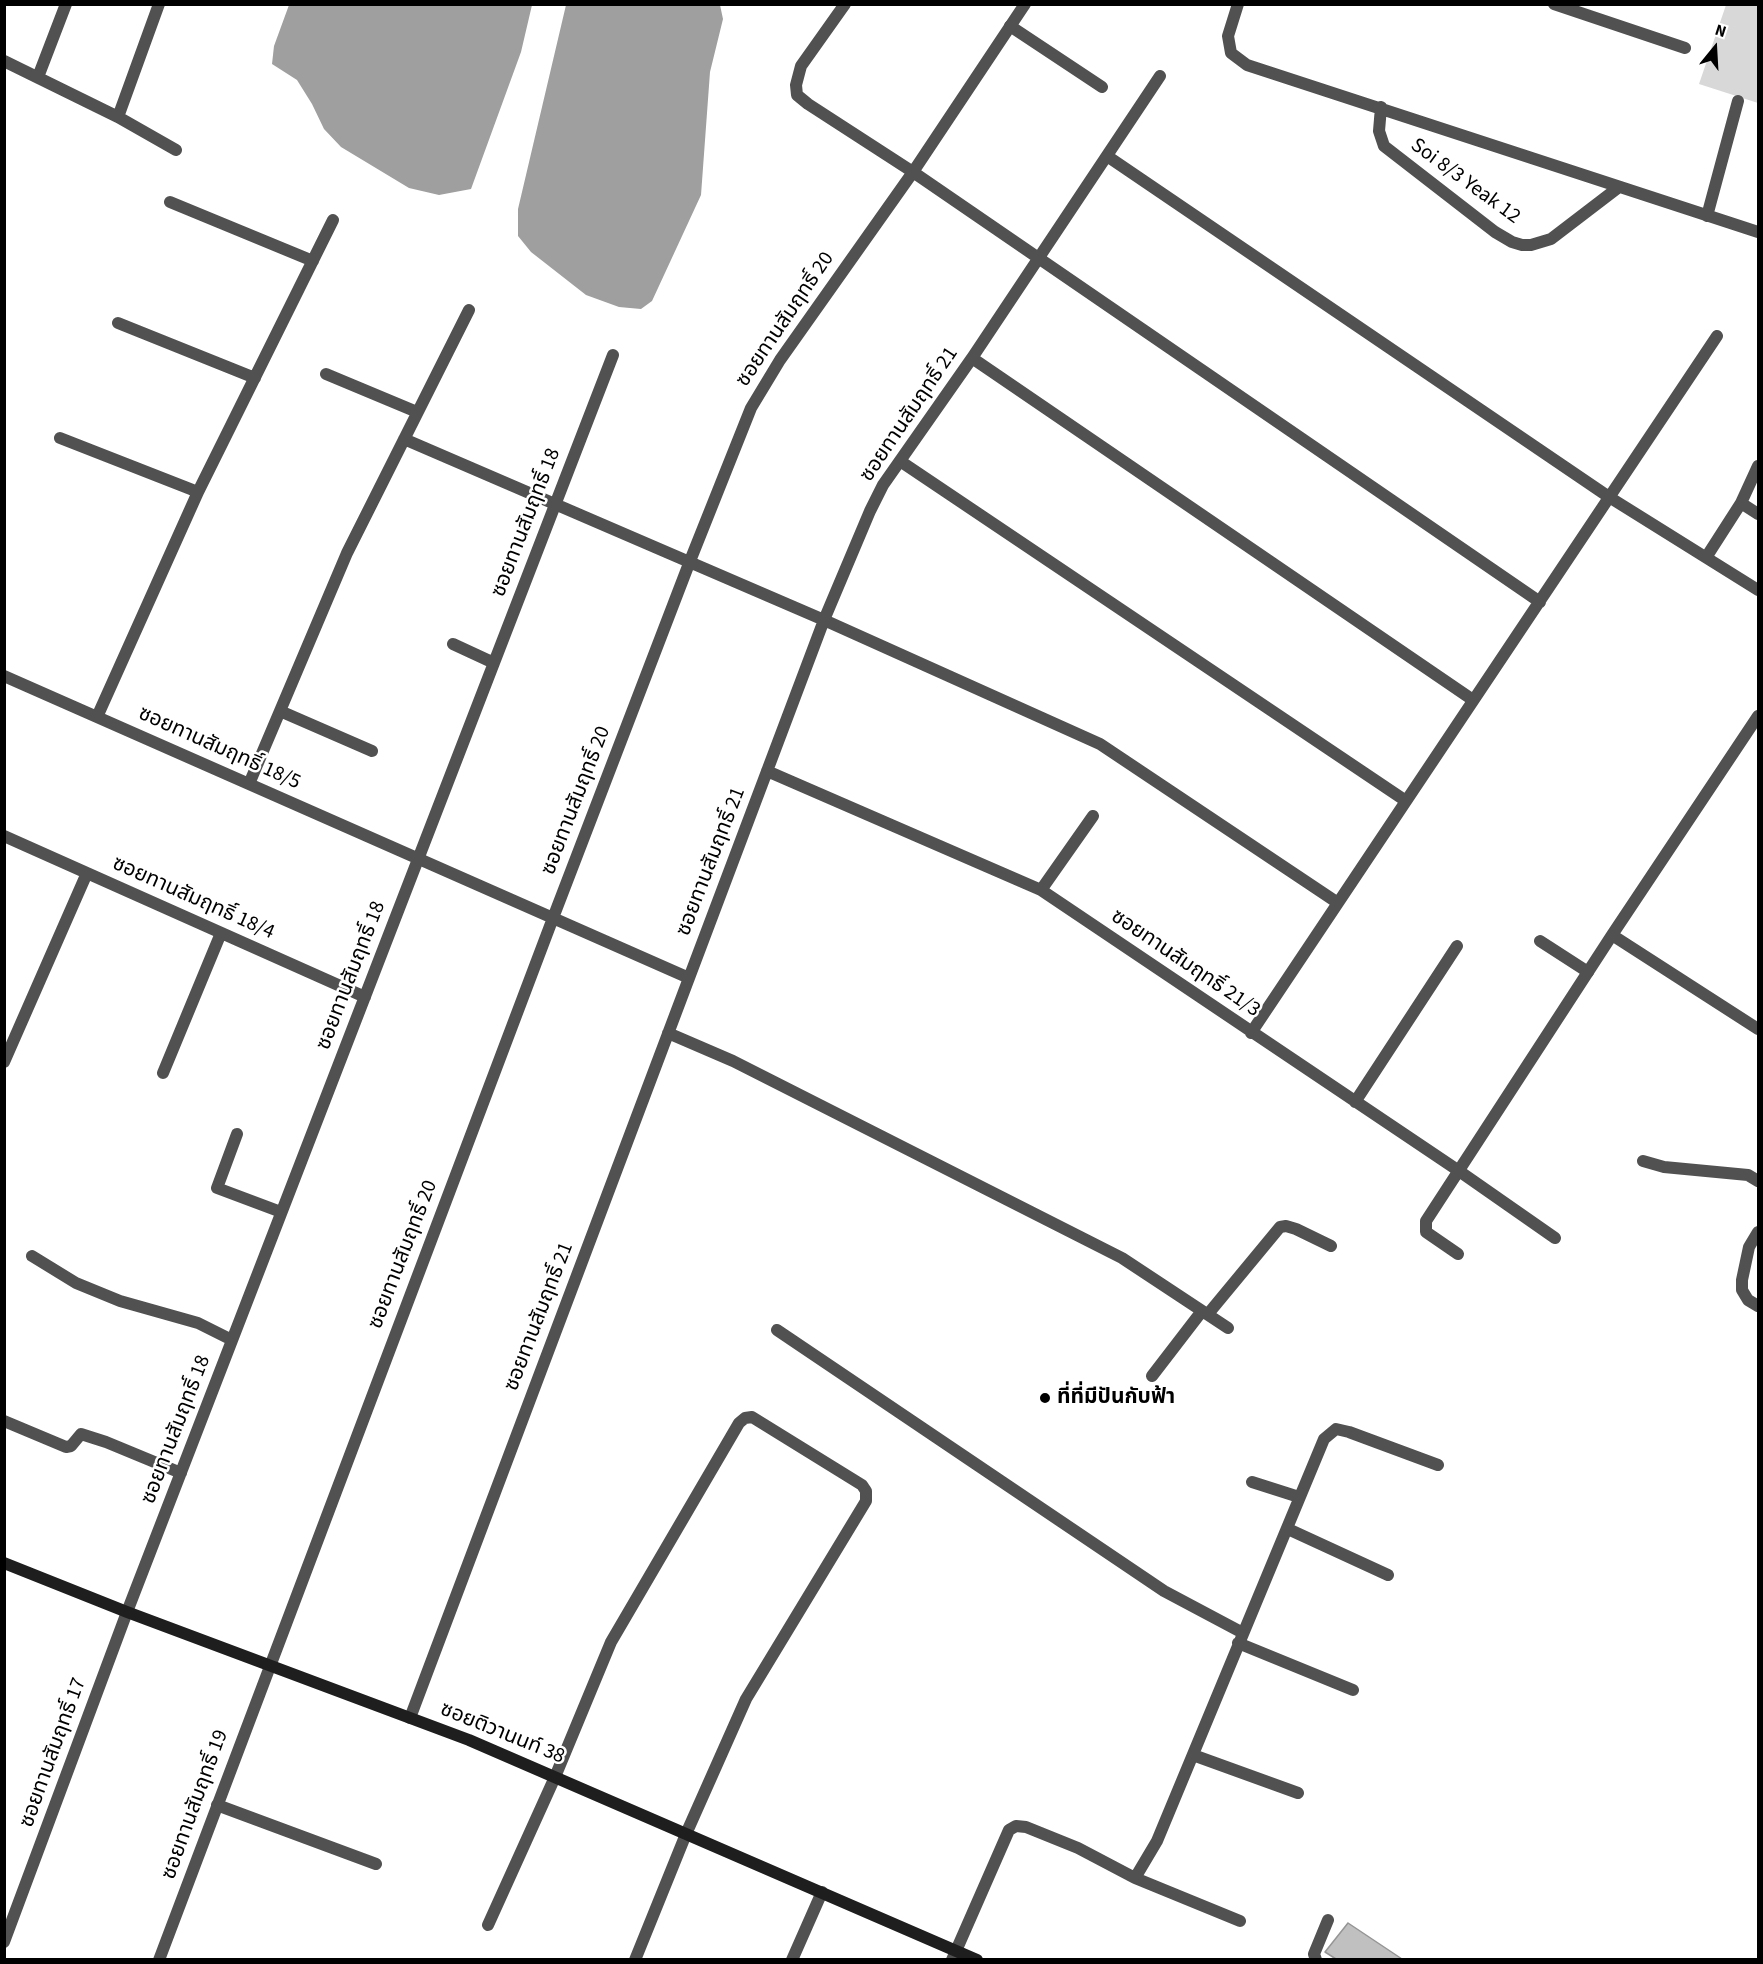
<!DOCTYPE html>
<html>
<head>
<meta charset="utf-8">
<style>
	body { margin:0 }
	#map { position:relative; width:1763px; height:1964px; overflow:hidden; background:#fff; font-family:"Source Sans 3",sans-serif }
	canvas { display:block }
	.frame { position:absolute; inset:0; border:6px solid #000; pointer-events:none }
	.north { position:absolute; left:1685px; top:18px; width:60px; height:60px; -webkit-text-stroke:4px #fff; paint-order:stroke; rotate:18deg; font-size:16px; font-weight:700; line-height:24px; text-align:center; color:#000 }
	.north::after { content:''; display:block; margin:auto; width:21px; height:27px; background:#000; clip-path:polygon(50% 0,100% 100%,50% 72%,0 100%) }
</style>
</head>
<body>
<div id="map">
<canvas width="1763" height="1964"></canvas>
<div class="frame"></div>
<div class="north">N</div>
</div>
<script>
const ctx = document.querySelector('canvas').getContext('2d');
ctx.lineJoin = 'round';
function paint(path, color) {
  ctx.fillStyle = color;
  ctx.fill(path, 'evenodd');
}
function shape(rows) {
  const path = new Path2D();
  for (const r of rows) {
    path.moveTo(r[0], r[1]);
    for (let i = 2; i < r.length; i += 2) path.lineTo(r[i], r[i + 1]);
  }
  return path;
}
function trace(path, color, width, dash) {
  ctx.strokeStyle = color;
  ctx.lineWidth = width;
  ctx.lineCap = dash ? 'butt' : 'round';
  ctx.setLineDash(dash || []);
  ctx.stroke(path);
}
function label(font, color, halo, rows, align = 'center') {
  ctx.font = font + ' "Source Sans 3","Noto Sans Thai",sans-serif';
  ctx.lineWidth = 5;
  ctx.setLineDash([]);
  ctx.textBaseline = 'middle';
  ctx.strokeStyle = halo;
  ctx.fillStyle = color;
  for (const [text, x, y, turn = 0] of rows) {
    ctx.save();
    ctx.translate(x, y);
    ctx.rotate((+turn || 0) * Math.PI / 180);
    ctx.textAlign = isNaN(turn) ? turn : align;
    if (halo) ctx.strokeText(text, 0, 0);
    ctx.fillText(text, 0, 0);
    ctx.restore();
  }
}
paint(shape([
	[1726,5,1758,5,1758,103,1699,84]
]), '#d8d8d8');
paint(shape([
	[289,5,532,5,521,52,471,189,439,195,409,188,341,147,324,129,312,104,297,80,272,64,274,46],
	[566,5,720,5,723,19,710,72,701,195,652,301,641,309,619,307,586,295,531,252,518,236,518,209]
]), '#9f9f9f');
const building = shape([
	[1348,1923,1402,1959,1336,1959,1325,1952,1348,1923]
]);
paint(building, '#c0c0c0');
trace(building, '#959595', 1.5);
trace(shape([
	[1010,26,1102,87],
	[1540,941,1588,972],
	[1316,1960,1314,1954,1328,1920]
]), '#515151', 12);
trace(shape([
	[845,4,801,66,796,85,797,95,808,104,913,172,1540,602],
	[1238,4,1228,36,1231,53,1247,65,1758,232],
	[1554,4,1685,48],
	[4,61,118,117,176,150],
	[38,77,66,4],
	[1381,107,1379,131,1384,146,1495,232,1512,242,1522,245,1531,245,1551,239,1619,187],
	[118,117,159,4],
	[1107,156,1609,497,1758,590],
	[170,202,313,261],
	[1707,216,1738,101],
	[118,323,255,378],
	[972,358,1473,700],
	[326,374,417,412],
	[60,438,198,492],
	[404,439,824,620,1100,744,1338,903],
	[900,461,1406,801],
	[1741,503,1758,514],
	[1707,556,1741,503,1758,466],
	[453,644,494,663],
	[4,676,689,978],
	[280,711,372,751],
	[97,717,198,492,333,220],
	[767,771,1041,890,1459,1171,1555,1238],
	[249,784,347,553,469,310],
	[4,836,365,997],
	[1041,890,1093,816],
	[1612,935,1758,1029],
	[668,1033,733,1061,1122,1258,1228,1328],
	[1251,1033,1717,336],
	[4,1062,87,873],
	[163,1073,221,933],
	[1355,1102,1457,946],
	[237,1134,217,1188,281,1212],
	[1643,1161,1664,1167,1748,1175,1758,1181],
	[1758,1232,1749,1247,1742,1280,1742,1290,1748,1300,1758,1306],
	[1458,1254,1426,1232,1426,1221,1612,935,1758,716],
	[32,1256,76,1283,120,1301,198,1323,232,1340],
	[1208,1314,1280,1227,1286,1226,1296,1229,1331,1246],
	[777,1330,1164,1591,1243,1633],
	[1152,1376,1202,1311],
	[4,1421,66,1447,71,1446,81,1434,106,1442,181,1473],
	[1252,1482,1299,1497],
	[1288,1529,1388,1575],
	[1238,1643,1353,1690],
	[410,1718,824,620,870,511,883,485,972,358,1160,76],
	[1193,1755,1298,1793],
	[217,1805,376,1864],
	[1135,1878,1240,1921],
	[488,1925,555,1777,611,1642,739,1423,745,1418,752,1417,862,1485,866,1491,866,1501,746,1699,686,1834,635,1960],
	[4,1942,127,1612,613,355],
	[159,1960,553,918,690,561,751,408,780,360,913,172,1025,4],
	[792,1960,822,1892],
	[952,1960,1009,1830,1016,1826,1026,1827,1078,1848,1135,1878,1157,1841,1324,1439,1336,1429,1349,1432,1438,1465]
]), '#515151', 12);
trace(shape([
	[4,1563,127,1612,469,1740,977,1960]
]), '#1e1e1e', 12);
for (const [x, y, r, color] of [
	[1045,1398,6,"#000"]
]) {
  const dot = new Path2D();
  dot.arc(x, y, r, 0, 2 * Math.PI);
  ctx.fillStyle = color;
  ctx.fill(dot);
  trace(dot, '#fff', 2);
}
label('21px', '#000', '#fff', [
	["Soi 8/3 Yeak 12",1465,182,36],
	["ซอยทานสัมฤทธิ์ 20",786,320,-56],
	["ซอยทานสัมฤทธิ์ 21",910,415,-56],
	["ซอยทานสัมฤทธิ์ 18",527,523,-69],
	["ซอยทานสัมฤทธิ์ 18/5",219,749,24],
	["ซอยทานสัมฤทธิ์ 20",577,801,-69],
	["ซอยทานสัมฤทธิ์ 21",712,862,-69],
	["ซอยทานสัมฤทธิ์ 18/4",193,899,24],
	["ซอยทานสัมฤทธิ์ 21/3",1185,964,34],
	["ซอยทานสัมฤทธิ์ 18",352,976,-69],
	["ซอยทานสัมฤทธิ์ 20",404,1255,-69],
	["ซอยทานสัมฤทธิ์ 21",540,1317,-69],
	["ซอยทานสัมฤทธิ์ 18",177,1430,-69],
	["ซอยติวานนท์ 38",502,1734,22],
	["ซอยทานสัมฤทธิ์ 17",54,1753,-70],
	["ซอยทานสัมฤทธิ์ 19",196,1805,-70]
]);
label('bold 21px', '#000', '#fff', [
	["ที่ที่มีปันกับฟ้า",1057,1398]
], 'left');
</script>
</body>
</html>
